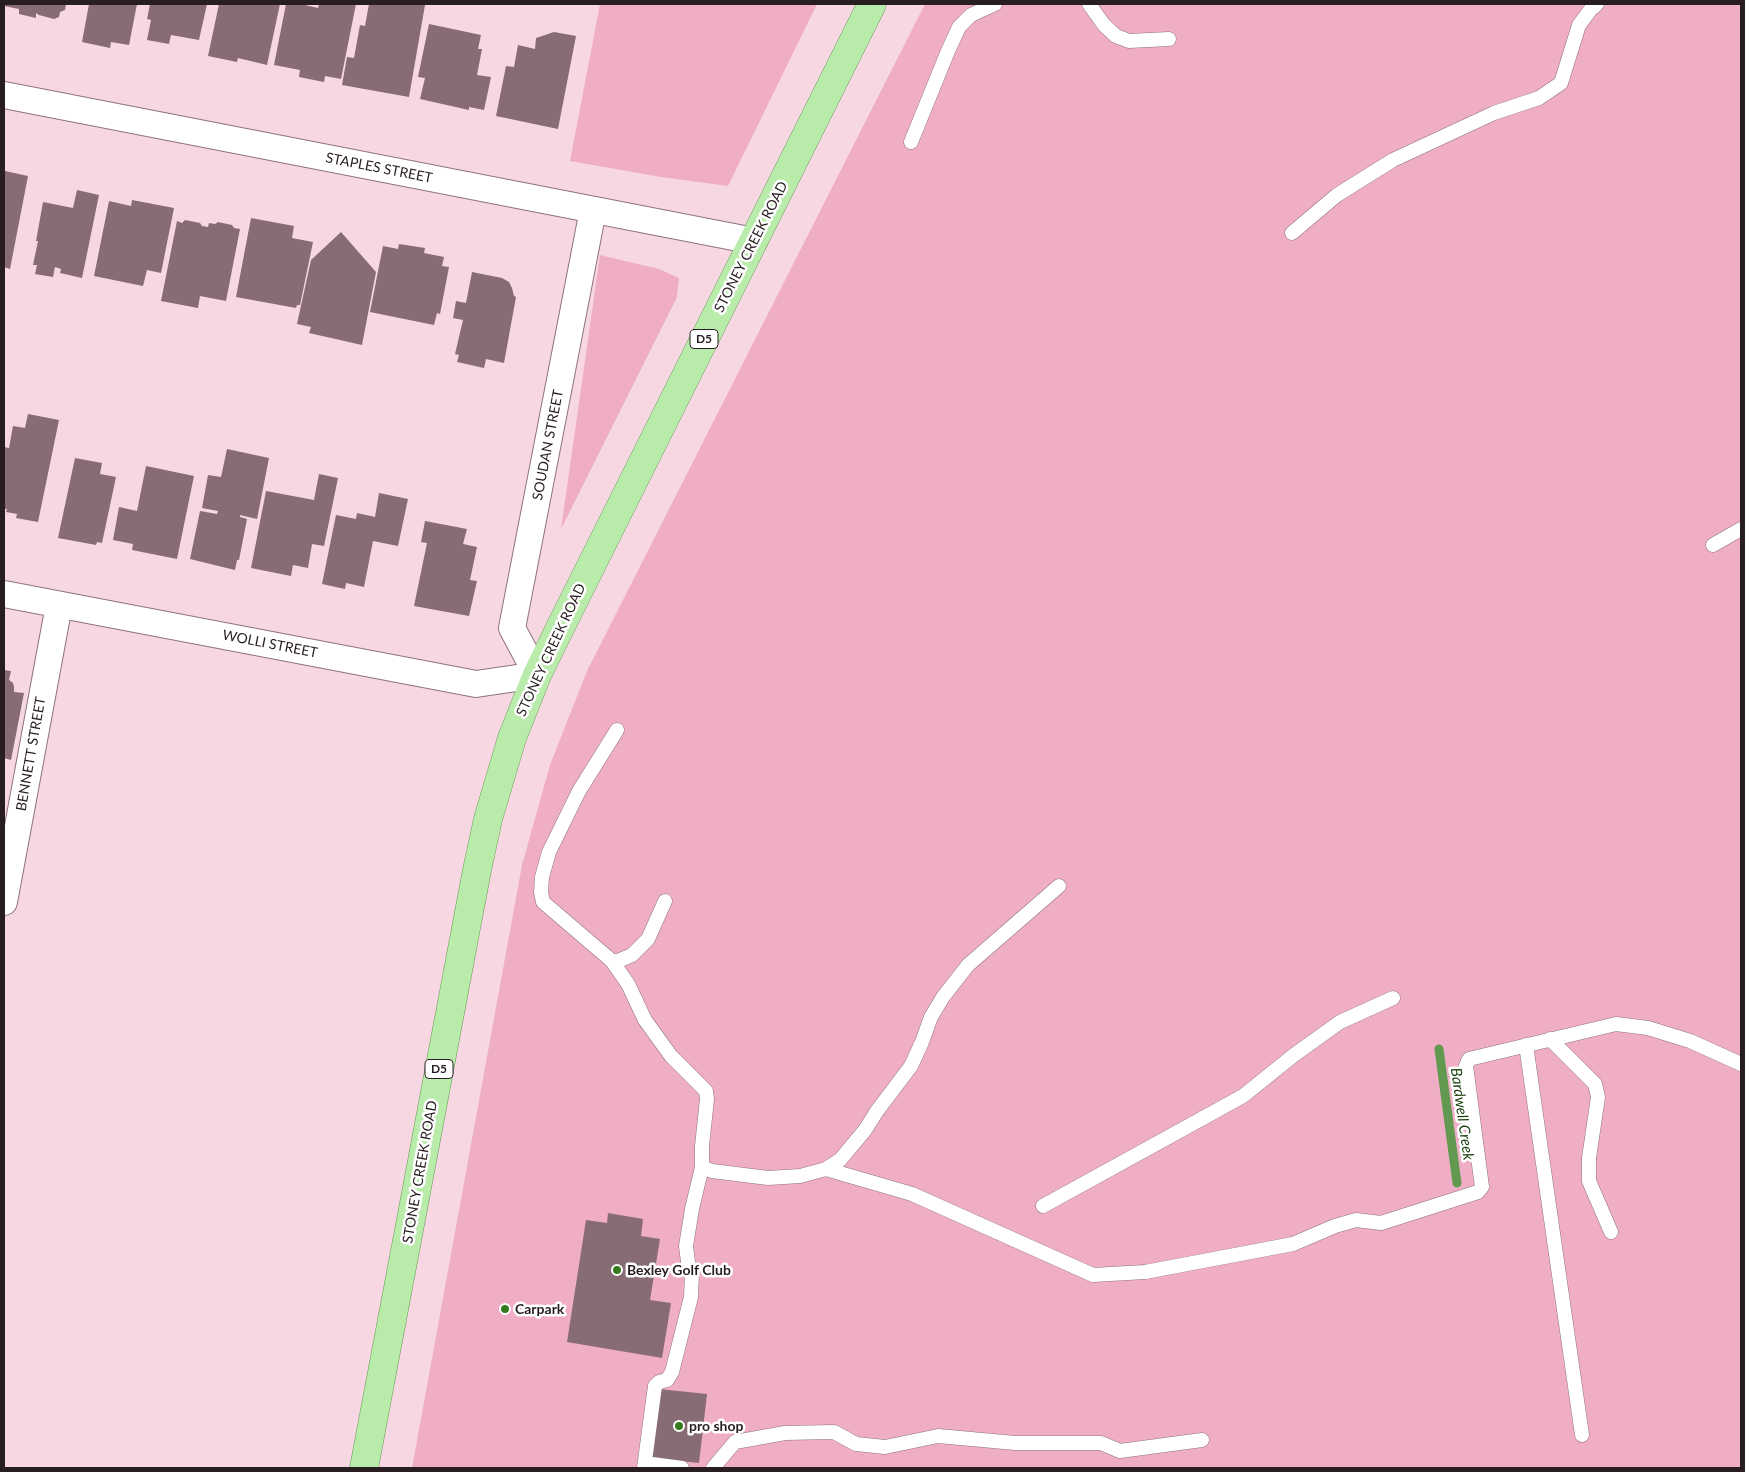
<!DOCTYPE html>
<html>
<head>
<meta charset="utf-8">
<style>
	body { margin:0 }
	#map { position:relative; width:1745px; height:1472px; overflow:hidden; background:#f7d7e2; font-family:Lato,sans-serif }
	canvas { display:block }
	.frame { position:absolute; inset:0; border:5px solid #281d21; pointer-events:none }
</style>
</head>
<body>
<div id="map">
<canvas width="1745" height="1472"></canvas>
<div class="frame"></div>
</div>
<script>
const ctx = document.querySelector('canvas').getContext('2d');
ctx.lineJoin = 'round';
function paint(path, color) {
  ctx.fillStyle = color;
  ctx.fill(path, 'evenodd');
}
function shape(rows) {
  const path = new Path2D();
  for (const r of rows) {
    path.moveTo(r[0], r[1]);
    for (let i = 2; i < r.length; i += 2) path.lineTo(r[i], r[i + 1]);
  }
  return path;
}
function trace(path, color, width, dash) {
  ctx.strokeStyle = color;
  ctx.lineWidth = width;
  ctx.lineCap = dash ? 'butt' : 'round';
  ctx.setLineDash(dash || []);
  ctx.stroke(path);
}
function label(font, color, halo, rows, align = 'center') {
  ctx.font = font + ' Lato,sans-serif';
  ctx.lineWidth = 5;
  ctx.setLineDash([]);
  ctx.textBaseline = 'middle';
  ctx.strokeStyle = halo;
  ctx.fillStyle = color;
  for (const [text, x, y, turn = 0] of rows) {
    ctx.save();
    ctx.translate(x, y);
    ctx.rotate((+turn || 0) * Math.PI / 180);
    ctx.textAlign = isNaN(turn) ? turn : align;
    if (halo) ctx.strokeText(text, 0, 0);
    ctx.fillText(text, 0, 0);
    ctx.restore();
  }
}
paint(shape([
	[600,4,817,4,728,186,661,177,570,161],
	[925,4,1741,4,1741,1468,412,1468,522,865,550,765,587,671],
	[600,255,659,269,679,278,677,297,561,529]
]), '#f0adc6');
trace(shape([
	[1439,1049,1457,1183]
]), '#629951', 9);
paint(shape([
	[4,4,66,4,65,10,60,12,59,17,54,19,39,15,36,13,36,18,19,14,19,9,4,6],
	[89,4,137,4,129,45,111,42,110,48,82,42],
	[150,4,207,4,199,40,171,35,169,44,147,40,151,20,147,19],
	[219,4,280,4,267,65,238,58,237,62,208,56],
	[286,4,305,4,305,5,318,8,319,4,356,4,341,79,325,76,324,82,299,77,300,70,274,65],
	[369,4,425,5,409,97,342,85,347,57,354,58,360,25,365,26],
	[429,24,481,35,478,49,482,49,477,75,491,77,484,110,469,107,469,110,420,99,425,78,418,77],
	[554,32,576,36,558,129,496,116,506,66,514,67,518,45,535,49,536,38],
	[5,171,28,176,10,269,4,267,4,178],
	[77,190,99,195,82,278,60,273,61,269,55,267,53,277,35,274,37,265,33,265,38,241,36,241,43,202,73,208],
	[132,200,174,208,161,273,147,270,143,286,94,276,109,201,131,206],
	[251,218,294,226,292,238,313,242,300,305,297,305,296,308,236,297],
	[185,220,200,223,202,226,208,227,209,223,215,224,218,222,232,225,234,228,240,229,226,301,200,296,198,308,161,301,177,221,182,223],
	[341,232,376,272,362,345,309,333,311,327,297,324,311,260],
	[399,244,425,248,424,253,444,257,442,266,449,267,440,314,437,313,434,325,370,312,383,246,398,249],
	[472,272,502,278,509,282,512,288,514,296,516,297,504,363,486,359,484,368,457,362,459,355,455,354,463,320,453,318,456,301,466,303],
	[28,414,59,420,38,522,16,518,17,514,6,512,7,509,4,509,4,447,9,448,13,426,25,428],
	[227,449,269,458,257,519,240,515,240,517,247,519,239,560,237,560,235,570,190,559,200,511,217,514,218,511,202,508,208,475,221,477],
	[75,458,102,463,100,474,116,477,102,543,97,542,96,545,58,538],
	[146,466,194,476,177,559,132,550,133,544,113,540,119,507,137,511],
	[319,474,338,478,324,546,312,544,308,568,293,565,291,576,251,568,266,491,314,500],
	[379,493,408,499,398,546,373,541,364,587,346,583,345,589,322,584,336,515,356,519,357,513,375,517],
	[425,521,467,529,463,544,477,547,470,580,477,581,469,616,414,606,427,543,421,542],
	[4,670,11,671,9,680,13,683,14,687,14,692,24,693,11,760,4,758],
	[608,1213,643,1219,641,1236,660,1239,650,1300,671,1303,662,1358,567,1342,586,1220,607,1223],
	[659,1389,707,1394,699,1463,651,1458]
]), '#876b75');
const service = shape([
	[1089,4,1104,25,1116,36,1129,41,1169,39],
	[911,142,948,51,959,27,971,15,995,4],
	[1292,233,1337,195,1393,160,1494,113,1539,98,1561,83,1579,25,1591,9,1597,4],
	[1713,545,1741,529],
	[617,730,579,791,549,852,542,877,541,892,543,902,612,961,618,961,632,955,648,939,665,901],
	[612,961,628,984,645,1020,671,1056,706,1091,707,1099,702,1146,702,1167,712,1171,768,1178,800,1176,826,1169,840,1160,865,1130,877,1111,911,1066,922,1042,931,1017,943,997,968,965,1059,886],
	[1550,1039,1595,1084,1598,1097,1589,1158,1589,1181,1611,1232],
	[1526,1045,1582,1435],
	[826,1169,912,1194,1093,1275,1145,1272,1293,1244,1335,1226,1356,1220,1381,1223,1478,1192,1482,1187,1466,1066,1469,1059,1616,1024,1648,1028,1690,1041,1741,1064],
	[1043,1206,1243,1096,1294,1055,1340,1022,1393,998],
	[645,1466,652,1464,682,1468],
	[644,1468,655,1386,659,1382,667,1380,672,1372,691,1297,692,1273,688,1262,686,1246,692,1209,702,1167],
	[713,1468,735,1442,785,1433,834,1432,856,1444,885,1447,938,1436,1015,1443,1101,1443,1120,1451,1202,1440]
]);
const minor = shape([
	[4,95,754,241],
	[4,594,476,684,537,675,512,628,593,210],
	[4,902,59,605]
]);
const primary = shape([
	[364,1468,477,870,488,819,512,738,537,675,560,628,872,4]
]);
trace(service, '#8f737d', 15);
trace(minor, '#8f737d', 28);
trace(primary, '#689b56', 29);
trace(service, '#fff', 14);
trace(minor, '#fff', 26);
trace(primary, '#b9ecaa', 28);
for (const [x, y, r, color] of [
	[617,1270,5,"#367a1d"],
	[505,1309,5,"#367a1d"],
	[679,1426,5,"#367a1d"]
]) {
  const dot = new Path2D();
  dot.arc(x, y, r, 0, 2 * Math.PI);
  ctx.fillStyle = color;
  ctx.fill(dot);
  trace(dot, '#fff', 2);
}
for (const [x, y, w] of [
	[704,339,28],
	[439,1069,28]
]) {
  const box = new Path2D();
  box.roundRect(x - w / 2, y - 9.5, w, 19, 4);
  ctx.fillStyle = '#fff';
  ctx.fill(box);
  trace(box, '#281d21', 1);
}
label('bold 12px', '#281d21', null, [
	["D5",704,339],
	["D5",439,1069]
]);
label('14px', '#281d21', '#fff', [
	["STAPLES STREET",379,168,11],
	["STONEY CREEK ROAD",751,247,-63],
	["SOUDAN STREET",548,445,-79],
	["WOLLI STREET",270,644,11],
	["STONEY CREEK ROAD",551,650,-65],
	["BENNETT STREET",31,754,-80],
	["STONEY CREEK ROAD",420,1172,-80]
]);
label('bold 14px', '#281d21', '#fff', [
	["Bexley Golf Club",627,1270],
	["Carpark",515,1309],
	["pro shop",689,1426]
], 'left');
label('italic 15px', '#1c410f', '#fff', [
	["Bardwell Creek",1462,1114,82]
]);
</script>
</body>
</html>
